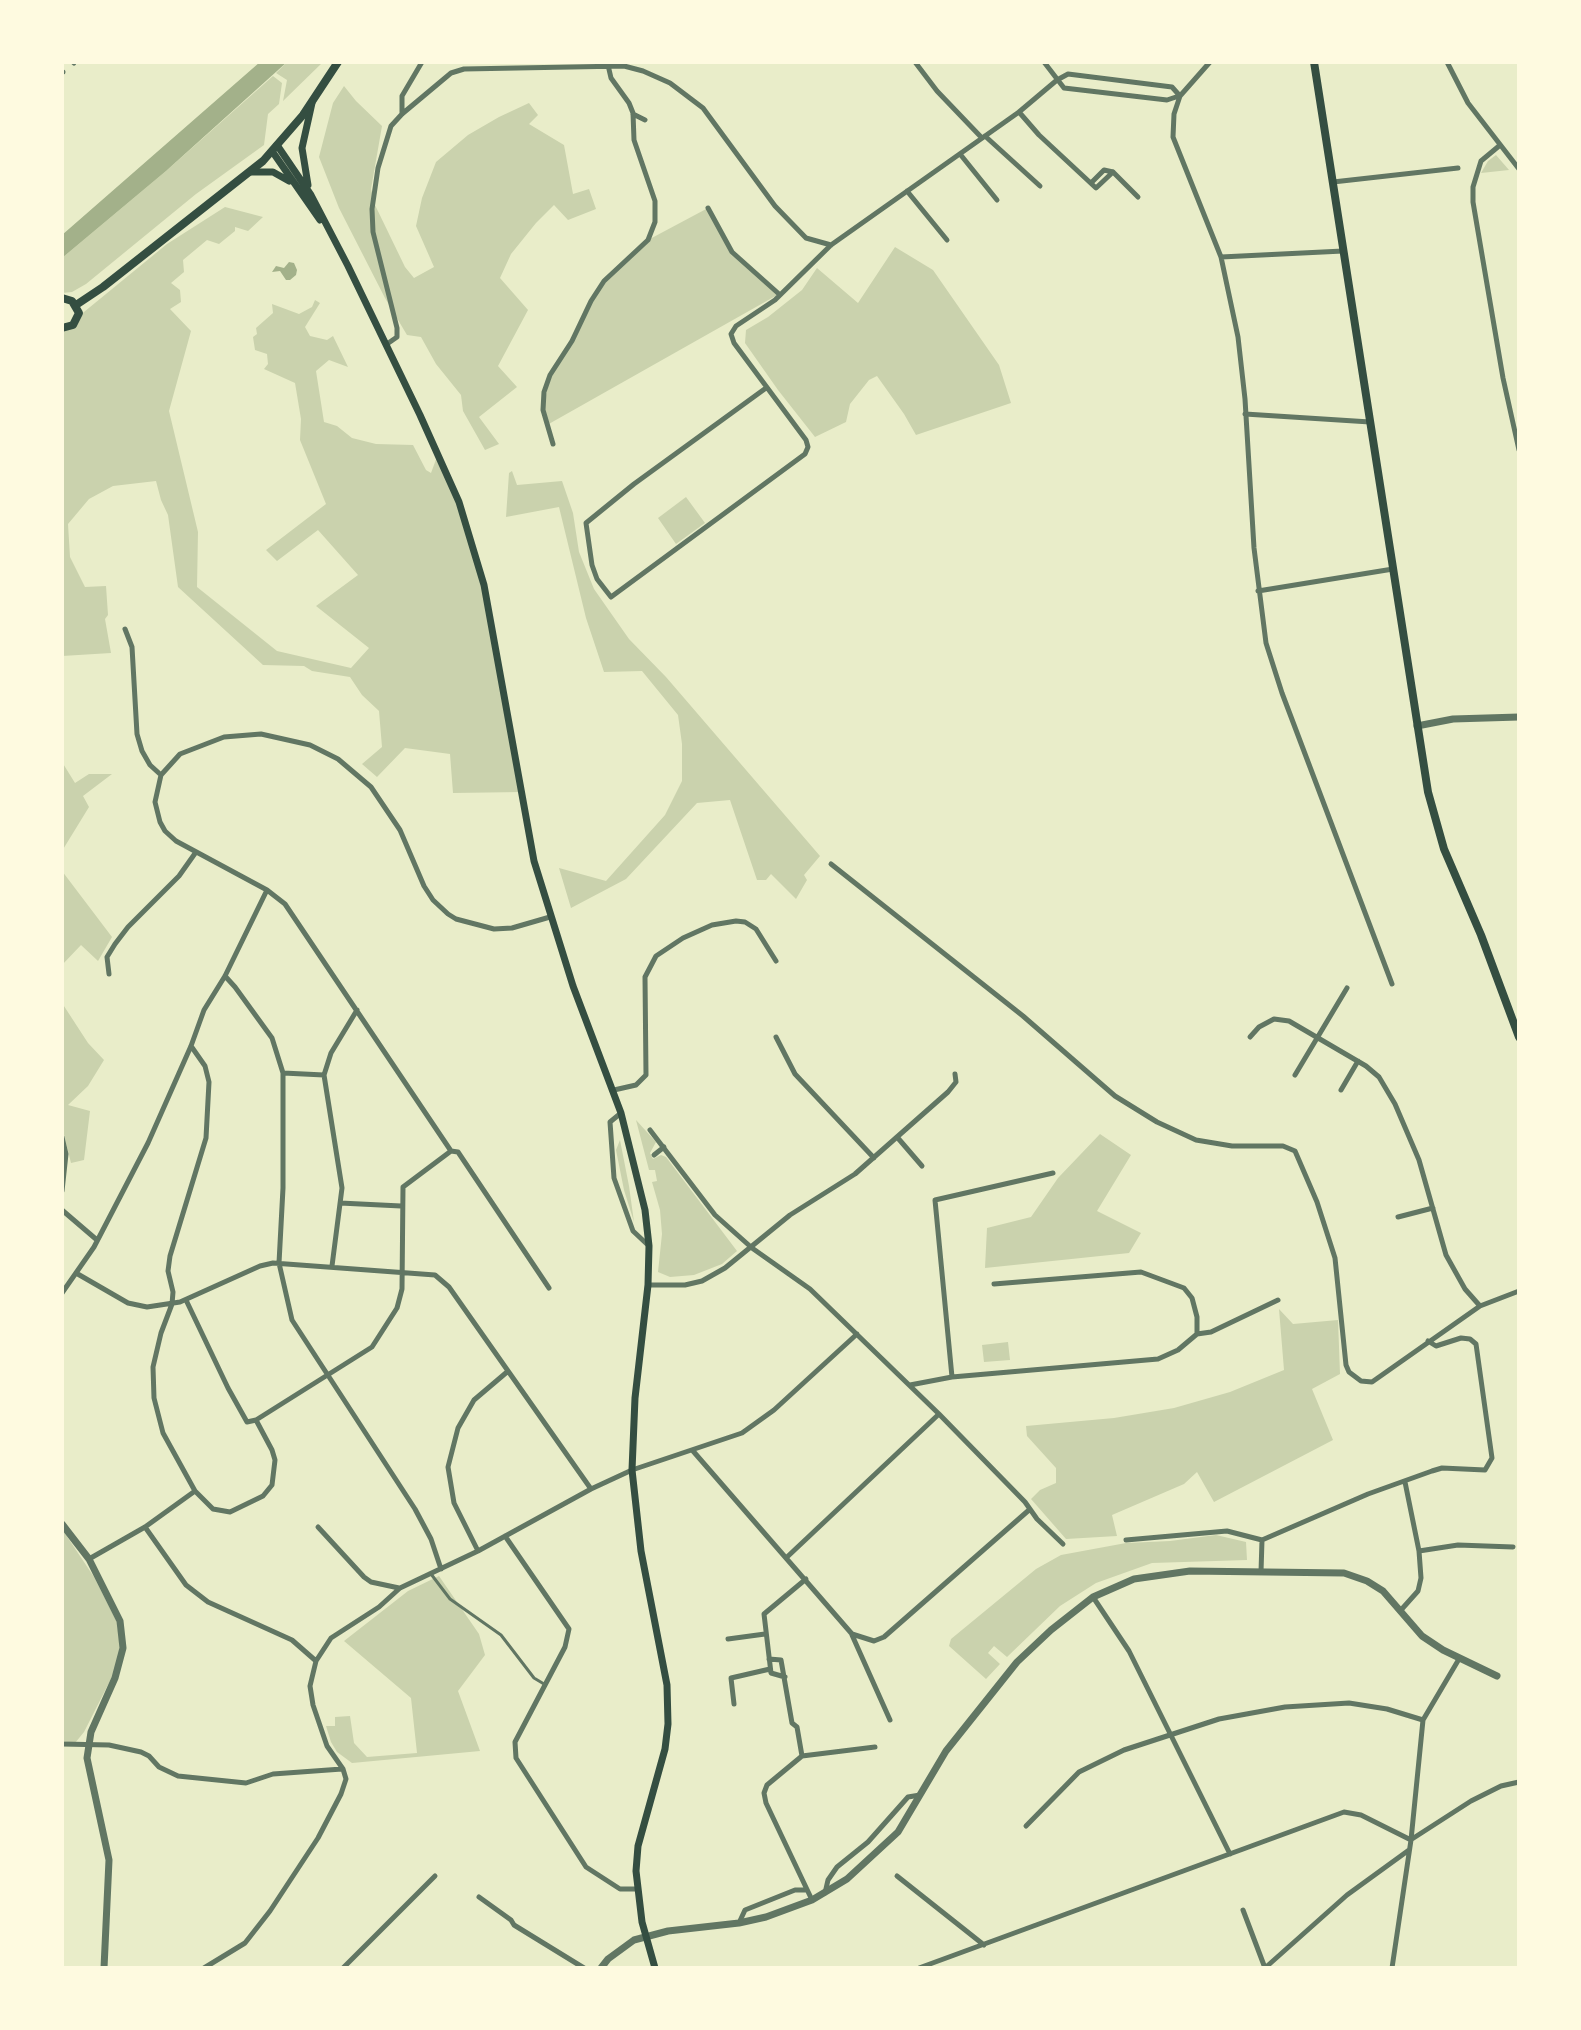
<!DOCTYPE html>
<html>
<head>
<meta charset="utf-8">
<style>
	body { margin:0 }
	#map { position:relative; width:1581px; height:2030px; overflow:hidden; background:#e9edc9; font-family:Merriweather,serif }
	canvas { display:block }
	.frame { position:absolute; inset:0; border:64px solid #fefae0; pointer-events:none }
</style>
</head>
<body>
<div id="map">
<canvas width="1581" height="2030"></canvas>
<div class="frame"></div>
</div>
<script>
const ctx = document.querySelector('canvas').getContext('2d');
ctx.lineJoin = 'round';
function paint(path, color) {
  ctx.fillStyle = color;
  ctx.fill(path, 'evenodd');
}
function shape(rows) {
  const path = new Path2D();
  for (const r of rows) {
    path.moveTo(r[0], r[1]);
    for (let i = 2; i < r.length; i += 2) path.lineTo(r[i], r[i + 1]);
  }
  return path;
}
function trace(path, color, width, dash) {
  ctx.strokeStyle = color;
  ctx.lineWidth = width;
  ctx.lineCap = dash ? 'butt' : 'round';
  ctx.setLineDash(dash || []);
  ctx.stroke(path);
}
paint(shape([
	[287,62,323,62,283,101,287,80,276,73],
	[273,76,282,83,279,104,268,114,264,145,196,194,86,284,72,292,62,293,62,258,166,171],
	[344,86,356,101,382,126,371,189,375,205,405,267,414,278,434,267,416,226,422,198,436,162,468,135,499,117,529,103,538,115,529,124,564,145,573,194,589,189,596,209,568,220,554,205,536,223,511,254,500,278,528,310,498,366,517,387,479,417,499,444,485,450,463,411,461,395,436,364,421,337,407,335,385,298,339,208,319,157,333,103],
	[1496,155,1509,170,1481,173,1488,161],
	[225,207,263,217,248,231,235,227,235,231,219,244,207,240,183,260,184,272,171,283,180,290,181,302,170,309,191,331,169,411,198,532,197,587,277,651,351,668,369,648,316,606,358,575,318,530,277,561,266,550,326,504,300,440,301,419,295,383,264,369,268,364,267,354,255,350,253,337,257,334,256,328,273,313,272,304,299,314,312,307,315,300,320,303,305,327,310,336,327,340,333,336,348,367,329,360,316,371,324,422,337,426,352,438,376,444,413,445,426,470,431,473,438,454,459,502,484,585,522,792,453,793,450,754,405,748,377,777,362,764,382,747,379,711,362,695,350,677,312,671,304,666,263,665,178,587,168,515,161,500,156,481,113,486,89,499,68,524,70,557,85,587,106,586,108,615,105,619,111,653,62,656,62,330,167,244],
	[708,208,732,252,779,294,547,425,543,410,550,375,604,281,648,240],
	[895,247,933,270,999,365,1011,403,916,435,904,414,877,376,869,380,850,404,846,422,815,437,778,390,745,343,746,330,768,317,802,290,817,268,858,303],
	[512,471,517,485,562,481,573,513,579,552,594,589,629,639,666,677,820,856,804,875,807,880,796,899,771,874,766,880,757,880,730,800,697,803,626,879,571,908,559,868,606,881,665,815,682,781,682,744,678,715,642,671,604,672,586,618,559,507,506,517,509,473],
	[686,497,705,523,676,544,658,518],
	[62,762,75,783,89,774,112,774,83,796,89,807,62,851],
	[62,871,112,937,98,961,81,945,62,965],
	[62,1003,88,1043,104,1060,88,1086,68,1105,90,1111,84,1160,71,1163,62,1127],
	[636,1120,656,1142,650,1153,653,1159,661,1155,666,1157,737,1251,722,1264,694,1275,670,1277,658,1272,662,1234,660,1210,652,1182,657,1181,655,1170,649,1170],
	[1100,1134,1131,1155,1097,1211,1141,1233,1129,1253,985,1268,987,1228,1031,1217,1058,1178],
	[620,1140,629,1186,634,1222,624,1190,616,1150],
	[1279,1309,1293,1324,1338,1320,1340,1374,1312,1389,1333,1440,1214,1502,1197,1472,1184,1484,1112,1515,1117,1536,1066,1539,1031,1499,1040,1490,1056,1483,1056,1468,1027,1436,1026,1426,1114,1418,1174,1408,1230,1392,1284,1370],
	[1008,1342,1010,1360,984,1362,982,1345],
	[62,1529,94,1577,117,1622,120,1647,116,1669,84,1732,75,1743,62,1741],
	[1216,1535,1246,1542,1247,1560,1152,1563,1096,1583,1060,1606,1007,1657,994,1646,988,1653,1000,1664,986,1679,949,1646,951,1639,1036,1569,1061,1555,1126,1543,1170,1541],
	[439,1576,479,1634,485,1655,458,1691,480,1751,352,1763,337,1752,331,1742,326,1726,335,1726,335,1717,350,1716,354,1743,367,1757,417,1753,411,1698,344,1641,408,1591]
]), '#cad2ad');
paint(shape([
	[260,62,287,62,166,171,62,258,62,235],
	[289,262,294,263,297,270,296,275,290,280,286,280,280,271,272,272,276,266,284,268]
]), '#a3b18a');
trace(shape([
	[431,1574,450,1599,501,1635,534,1678,544,1684]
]), '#617663', 3);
trace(shape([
	[73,62,74,63],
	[915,62,937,91,981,137],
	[1044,62,1064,88,1167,100,1179,96],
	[1210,62,1180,96,1174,114,1173,137,1221,257,1238,337,1245,399,1254,548,1266,643,1282,693,1392,984],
	[1447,62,1468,103,1519,169],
	[62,72,63,72],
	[1019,112,1039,135,1096,188,1113,172,1138,197],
	[402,114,402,96,422,62],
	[633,114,645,120],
	[985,136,1040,186],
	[1499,146,1481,161,1473,187,1473,202,1503,378,1519,450],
	[960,154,997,200],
	[1333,182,1458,168],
	[1091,183,1104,170,1113,172],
	[907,191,947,240],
	[708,208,732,252,779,294],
	[1221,257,1343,251],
	[387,344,397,337,397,328,373,232,372,209,378,168,391,126,402,114,451,73,464,69,624,66,643,71,670,83,703,108,775,206,806,238,831,245],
	[766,388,634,484,586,523,592,565,597,579,611,597,805,454,808,447,806,440,734,343,731,334,736,326,775,300,831,245,1019,112,1057,80,1068,74,1172,87,1180,96],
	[1245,414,1370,422],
	[553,444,543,410,544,392,550,375,572,341,591,301,604,281,648,240,655,222,655,201,634,140,633,113,629,103,611,78,608,65],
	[1258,591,1393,569],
	[125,629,132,647,137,734,142,751,150,765,161,775],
	[831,864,1023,1016,1115,1096,1157,1122,1196,1140,1232,1146,1283,1146,1295,1151,1317,1202,1335,1258,1346,1365,1349,1372,1361,1381,1372,1382,1480,1306,1519,1291],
	[109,974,107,957,115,944,128,927,179,876,196,852],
	[225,976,235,987,272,1038,283,1073,283,1188,279,1263,292,1320,415,1509,431,1539,441,1569],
	[776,1037,795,1074,874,1158],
	[1250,1037,1259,1027,1274,1019,1289,1021,1366,1066,1379,1077,1395,1104,1419,1160,1446,1255,1465,1289,1480,1306],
	[283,1073,324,1075],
	[1295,1075,1347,988],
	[614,1090,636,1085,646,1075,645,977,656,956,683,938,712,925,736,921,745,922,756,929,776,961],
	[1341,1090,1358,1061],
	[621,1113,610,1122,614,1178,633,1231,649,1246],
	[650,1130,715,1215,752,1248,810,1289,939,1414,1025,1502,1037,1519,1063,1544],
	[62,1137,66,1154,62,1191],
	[897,1137,922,1166],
	[654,1155,664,1147],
	[340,1203,401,1206],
	[62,1210,97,1240],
	[1398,1217,1433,1208],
	[332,1266,342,1188,324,1075,331,1053,357,1010],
	[76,1273,128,1303,147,1307,180,1302,260,1266,273,1263,435,1275,449,1287,591,1489],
	[994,1284,1141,1272,1184,1288,1192,1298,1197,1317,1197,1334],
	[648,1285,685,1285,702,1281,725,1268,790,1215,855,1174,948,1092,956,1082,955,1074],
	[549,1288,458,1152,451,1151,285,904,267,890,176,841,165,831,160,822,155,802,161,775,180,754,224,737,261,734,310,745,338,759,371,787,400,830,424,886,433,900,448,914,456,919,494,929,512,928,550,917],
	[62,1293,94,1247,148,1143,191,1046,204,1010,225,976,267,890],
	[186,1300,228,1388,247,1422,256,1420,272,1450,275,1460,272,1485,263,1496,230,1512,213,1509,195,1491,163,1433,154,1398,153,1367,161,1333,172,1304,173,1292,168,1271,170,1256,206,1138,209,1082,205,1066,191,1046],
	[952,1377,935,1200,1053,1173],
	[910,1385,952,1377,1158,1359,1178,1350,1197,1334,1211,1332,1278,1300],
	[256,1420,372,1347,397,1308,402,1289,403,1187,451,1151],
	[693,1451,852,1634,874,1641,884,1637,1029,1510],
	[145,1527,186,1585,208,1602,292,1640,316,1661],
	[318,1527,364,1577,371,1582,399,1588],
	[505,1536,569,1629,565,1647,515,1742,516,1758,586,1867,620,1889,638,1889],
	[1126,1540,1227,1531,1262,1540,1368,1494,1432,1471,1442,1468,1485,1470,1492,1458,1476,1344,1470,1339,1461,1338,1436,1346,1428,1341],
	[478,1551,454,1503,448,1467,458,1428,474,1400,507,1372],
	[1419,1551,1458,1545,1513,1547],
	[786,1558,939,1414],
	[89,1559,145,1527,195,1491],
	[1261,1572,1262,1540],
	[1093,1597,1129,1651,1230,1854],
	[1401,1610,1418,1591,1421,1578,1419,1551,1405,1482],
	[852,1635,890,1720],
	[728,1639,765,1634],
	[769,1659,781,1660,792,1723,797,1727,802,1756,767,1785,764,1793,766,1803,812,1900],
	[785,1677,771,1673,764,1614,806,1579],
	[734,1704,731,1678,770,1669],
	[62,1744,109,1745,141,1752,149,1756,159,1767,178,1776,246,1783,273,1774,342,1769],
	[802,1756,875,1747],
	[1026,1826,1079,1772,1124,1750,1219,1719,1285,1707,1349,1703,1387,1709,1423,1720],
	[1412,1839,1471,1801,1501,1786,1519,1782],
	[897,1876,984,1945],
	[825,1893,828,1880,837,1867,868,1842,908,1797,920,1795],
	[479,1897,511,1920,514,1925,584,1968],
	[1243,1910,1265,1968],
	[739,1923,745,1910,795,1890,807,1890],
	[204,1968,245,1943,270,1911,318,1838,341,1794,346,1779,343,1769,327,1746,313,1705,310,1686,316,1661,331,1638,379,1607,400,1588,478,1551,591,1489,632,1470,742,1433,774,1410,857,1334],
	[343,1968,435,1876],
	[919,1968,1344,1812,1361,1815,1411,1840],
	[1265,1968,1347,1895,1409,1850],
	[1392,1968,1411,1840,1423,1720,1459,1659]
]), '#617663', 5);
trace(shape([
	[1417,726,1453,719,1519,717],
	[62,1524,89,1559,120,1621,123,1648,115,1678,91,1732,87,1758,109,1860,104,1968],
	[601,1968,608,1959,634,1940,668,1931,739,1923,766,1917,812,1900,847,1879,898,1832,946,1751,1017,1662,1051,1630,1093,1597,1134,1579,1190,1571,1344,1573,1367,1581,1383,1591,1422,1636,1443,1650,1497,1676]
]), '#617663', 7);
trace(shape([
	[277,145,311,195,348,266,420,415,459,502,484,585,534,861,573,986,621,1113,645,1210,649,1246,648,1285,635,1398,632,1470,641,1551,667,1685,668,1724,665,1749,638,1846,636,1871,642,1922,655,1968],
	[272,151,320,220],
	[250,172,273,172,289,181],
	[308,185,302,148,312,103]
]), '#344e41', 7);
trace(shape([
	[1314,62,1428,792,1444,849,1481,935,1519,1037],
	[62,298,72,301,79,313,73,325,62,328],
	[76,305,103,287,263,161,303,115,338,62]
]), '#344e41', 8);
</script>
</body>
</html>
